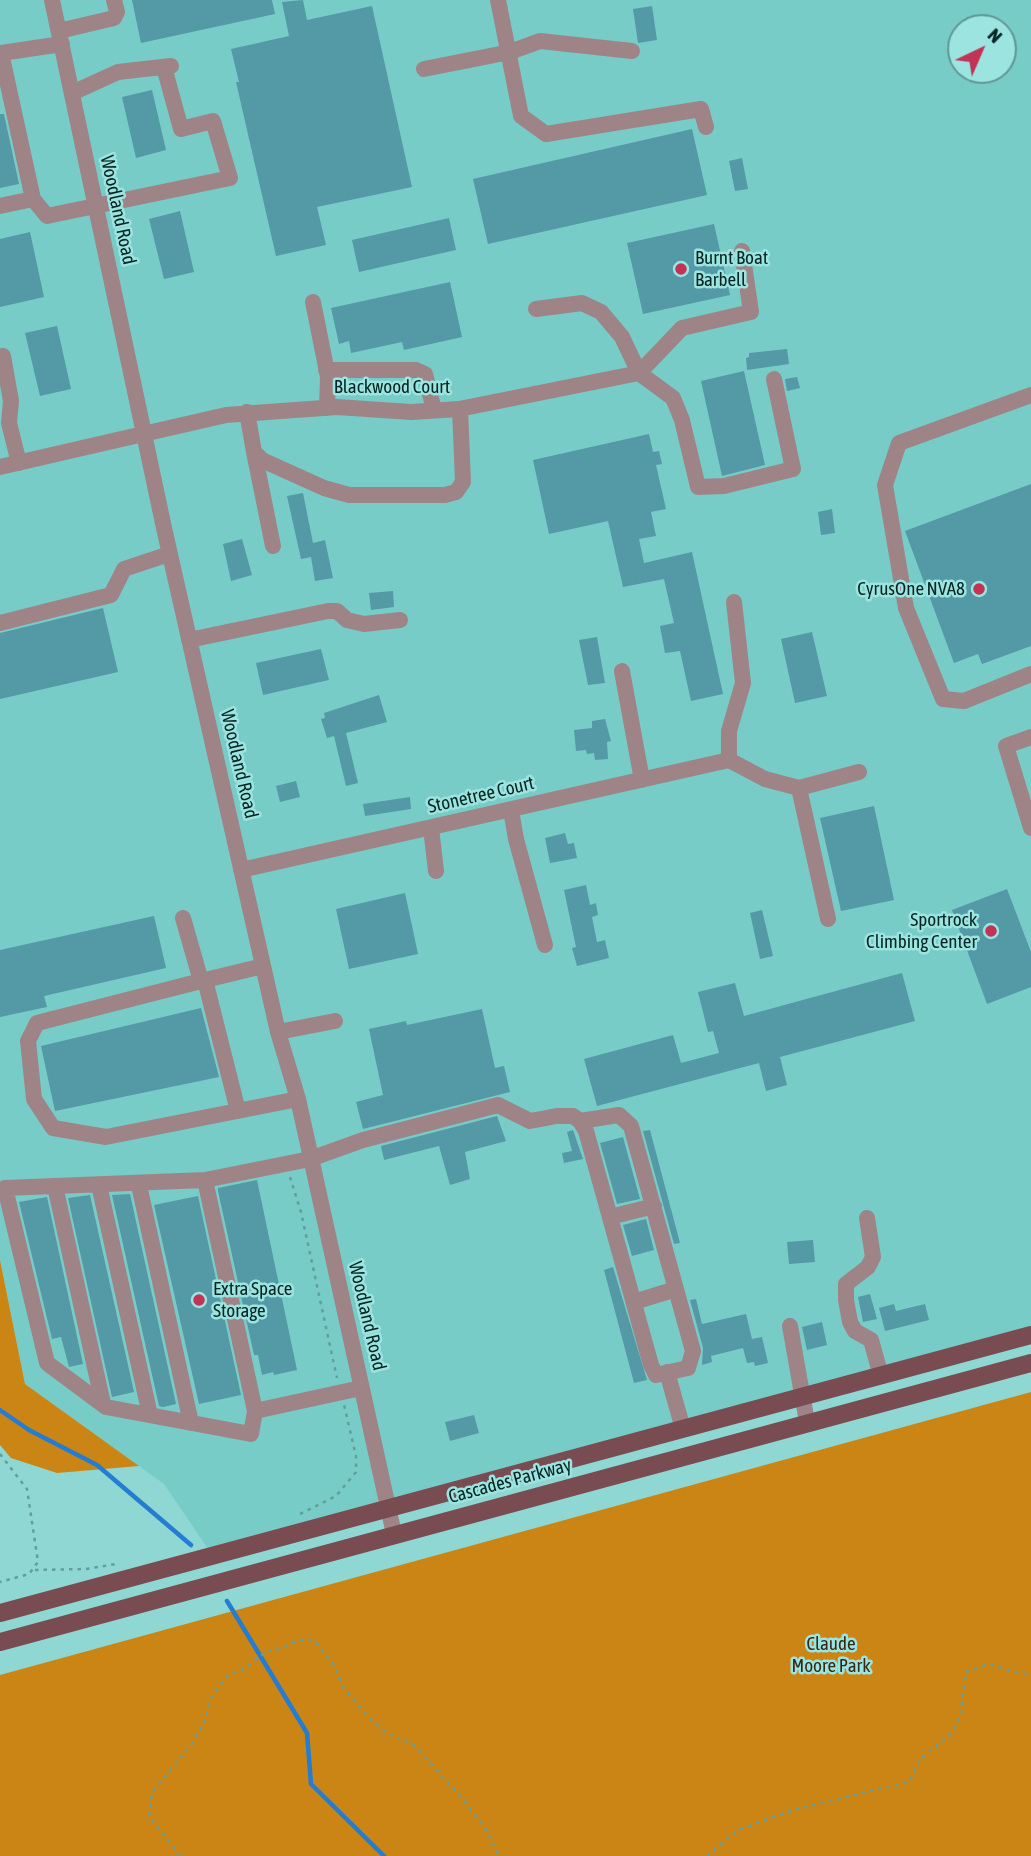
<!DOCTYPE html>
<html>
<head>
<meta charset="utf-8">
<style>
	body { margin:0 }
	#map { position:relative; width:1031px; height:1856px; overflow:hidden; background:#8ed7d3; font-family:"Asap Condensed",sans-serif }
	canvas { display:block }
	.north { position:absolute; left:947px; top:14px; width:70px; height:70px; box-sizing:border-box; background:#9be4e0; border:2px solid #5f9894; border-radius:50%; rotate:44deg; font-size:19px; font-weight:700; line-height:28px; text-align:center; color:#052523 }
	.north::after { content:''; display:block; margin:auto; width:24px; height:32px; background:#c23356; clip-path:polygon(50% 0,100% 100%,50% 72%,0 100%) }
</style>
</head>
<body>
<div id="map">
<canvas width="1031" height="1856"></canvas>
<div class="north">N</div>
</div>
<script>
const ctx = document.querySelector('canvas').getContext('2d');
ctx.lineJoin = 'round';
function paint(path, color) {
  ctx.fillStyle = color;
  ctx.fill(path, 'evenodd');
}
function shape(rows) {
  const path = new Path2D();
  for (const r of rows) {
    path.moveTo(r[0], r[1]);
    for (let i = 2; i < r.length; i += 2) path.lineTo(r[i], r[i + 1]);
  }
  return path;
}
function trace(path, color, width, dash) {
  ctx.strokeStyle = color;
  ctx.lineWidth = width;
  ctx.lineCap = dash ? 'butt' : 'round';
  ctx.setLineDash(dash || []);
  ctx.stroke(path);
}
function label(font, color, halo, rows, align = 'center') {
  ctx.font = font + ' "Asap Condensed",sans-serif';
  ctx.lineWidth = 5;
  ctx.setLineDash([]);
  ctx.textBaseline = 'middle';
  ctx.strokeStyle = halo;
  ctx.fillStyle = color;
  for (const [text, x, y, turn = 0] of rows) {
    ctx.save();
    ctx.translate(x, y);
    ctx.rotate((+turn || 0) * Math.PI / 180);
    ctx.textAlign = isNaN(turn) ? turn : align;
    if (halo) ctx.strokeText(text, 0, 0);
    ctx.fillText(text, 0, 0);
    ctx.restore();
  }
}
paint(shape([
	[0,0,1031,0,1031,1335,213,1556,164,1484,25,1384,0,1260],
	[961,28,1003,28,1003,70,961,70]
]), '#78ccc8');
paint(shape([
	[0,1260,25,1384,139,1466,57,1473,11,1458,0,1445],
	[1031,1392,1031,1856,0,1856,0,1675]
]), '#cb8515');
trace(shape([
	[0,1410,29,1430,97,1465,191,1545],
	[227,1601,307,1733,311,1784,384,1856]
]), '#247dd0', 4.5);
paint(shape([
	[132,0,272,0,275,14,141,43],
	[303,0,307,20,372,6,412,187,317,207,326,245,276,256,236,82,239,82,231,49,289,36,282,2],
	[652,6,657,40,638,43,633,9],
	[152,90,166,150,136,158,122,97],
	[0,114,4,114,19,184,0,188],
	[692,129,707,195,488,244,473,179],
	[742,158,748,189,735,191,729,161],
	[180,211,194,272,164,279,149,219],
	[449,218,456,250,359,272,352,240],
	[714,224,730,295,643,314,627,243],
	[30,232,44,297,0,307,0,239],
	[450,282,462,337,404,350,402,342,351,353,349,341,339,344,331,308],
	[57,326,71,389,40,396,25,333],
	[787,349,789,364,747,370,746,358,749,357,749,353],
	[744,371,765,465,722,476,701,381],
	[797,377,800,388,787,391,785,379],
	[649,434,653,452,659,451,662,464,656,465,666,509,651,512,656,536,639,539,644,563,692,552,723,694,691,701,680,651,665,653,660,626,674,623,664,579,623,587,608,521,549,534,533,460],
	[1031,484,1031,646,982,664,978,654,954,663,905,531],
	[303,493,313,543,325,540,333,578,315,581,311,557,301,559,287,496],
	[832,509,835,533,821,535,818,512],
	[242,539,252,575,231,581,223,544],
	[393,591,394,607,371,610,369,593],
	[103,608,118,672,0,699,0,633],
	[812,632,827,696,795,703,781,639],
	[597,637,605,683,588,685,579,640],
	[321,649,329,680,263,695,256,663],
	[379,695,387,722,346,733,358,783,346,786,334,736,327,738,321,719,325,718,324,713],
	[605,719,611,741,607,742,608,759,595,760,594,753,587,754,586,750,576,751,574,730,592,728,592,721],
	[296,781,300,797,280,802,276,786],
	[410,797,411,809,365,816,363,804],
	[874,806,894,900,841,911,820,818],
	[565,833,568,844,574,843,577,858,550,863,545,838],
	[586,885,590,905,596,903,598,915,592,917,597,942,605,940,609,958,577,966,572,948,576,947,564,890],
	[1007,889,1031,952,1031,987,987,1004,952,910],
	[405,893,418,954,349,969,336,909],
	[762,910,773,956,760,959,750,913],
	[154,916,166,968,44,996,47,1007,0,1017,0,950],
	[902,973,915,1021,780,1057,787,1085,766,1091,759,1063,597,1106,584,1059,673,1035,681,1063,719,1053,713,1031,708,1032,698,992,735,983,744,1016],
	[201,1008,219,1077,55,1111,41,1046],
	[482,1009,495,1068,504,1066,510,1092,363,1129,356,1102,383,1095,369,1029,406,1021,407,1025],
	[497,1116,506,1141,465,1152,470,1179,450,1185,439,1146,384,1160,381,1146],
	[573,1130,583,1159,564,1163,562,1153,572,1151,567,1132],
	[650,1130,680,1243,674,1244,643,1131],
	[623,1137,640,1199,617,1204,600,1143],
	[257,1180,297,1370,274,1375,273,1372,262,1375,258,1355,254,1355,218,1191,218,1188],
	[130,1194,176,1404,163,1407,159,1406,112,1195],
	[90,1195,134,1392,112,1397,68,1198],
	[198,1196,241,1395,199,1404,154,1205],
	[47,1197,83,1364,69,1367,61,1337,52,1339,19,1202],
	[646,1219,654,1250,632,1256,623,1225],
	[813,1240,815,1262,789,1264,787,1242],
	[613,1267,647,1380,634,1383,604,1270],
	[870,1294,877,1319,863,1322,858,1297],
	[696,1299,702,1324,746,1314,752,1339,762,1337,768,1363,755,1366,754,1362,747,1363,743,1348,711,1356,712,1362,702,1365,703,1348,690,1300],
	[894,1304,896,1311,925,1304,929,1320,885,1331,879,1308],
	[822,1322,827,1345,807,1350,802,1327],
	[474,1415,479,1433,450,1441,445,1422]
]), '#5399a6');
trace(shape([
	[290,1177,301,1212,337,1378],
	[0,1454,27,1489,38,1562,29,1574,0,1582],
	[300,1514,336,1496,356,1472,356,1456,344,1405],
	[35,1570,86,1569,116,1564],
	[180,1856,149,1816,152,1792,191,1745,204,1723,211,1698,227,1676,240,1671,267,1651,281,1649,299,1640,314,1640,333,1664,344,1688,369,1718,388,1734,414,1745,463,1799,487,1831,499,1856],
	[707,1856,738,1830,786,1812,910,1781,920,1759,953,1732,960,1716,966,1672,988,1664,1031,1676]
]), '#629e9a', 2.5, [3.5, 5]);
trace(shape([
	[52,0,164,528,278,1032,298,1099,394,1534],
	[498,0,521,116,546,134,701,109,706,127],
	[59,31,114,18,117,12,114,0],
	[62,44,1,53,33,199,47,216,230,178,213,121,181,129,164,67],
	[424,69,510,52,540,41,632,51],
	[72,93,118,72,171,66],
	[0,206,33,199],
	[313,302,328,377,327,408],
	[536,309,582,303,601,312,622,337,639,373,673,398,682,420,698,487,724,486,793,469,774,379],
	[3,356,11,401,9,423,19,463],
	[326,370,416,370,425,374,434,410],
	[639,373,682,328,751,312,742,251],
	[1031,395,899,443,885,485,906,608,943,699,964,701,1031,674],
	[247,412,254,452,262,460,324,488,349,495,445,495,456,492,463,482,460,409],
	[254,452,273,546],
	[0,467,226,415,337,407,411,412,459,409,639,373],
	[0,623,111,595,124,569,169,554],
	[189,640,328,611,337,611,347,620,364,624,400,620],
	[622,671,642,780],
	[1031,737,1006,746,1031,828],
	[729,760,729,731,743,683,734,602],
	[729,760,765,779,799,788,859,772],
	[799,788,828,919],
	[511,810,516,839,545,945],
	[431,828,436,871],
	[241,870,729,760],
	[183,918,201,981,37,1023,28,1041,34,1099,53,1128,106,1137,298,1099],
	[205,980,238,1111],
	[201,981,263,966],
	[278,1032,335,1021],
	[205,1180,255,1411,251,1434,106,1407,47,1363,5,1188,205,1180,310,1159,363,1140,498,1105,530,1121,557,1116,573,1116,580,1121,586,1131,651,1365,656,1375,688,1368,693,1351,631,1126,619,1115,580,1121],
	[99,1185,150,1415],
	[139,1185,191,1423],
	[55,1186,103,1404],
	[610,1217,654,1206],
	[867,1218,873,1257,868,1267,846,1284,846,1300,850,1322,855,1331,871,1340,881,1376],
	[634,1302,676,1289],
	[790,1326,807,1422],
	[667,1372,683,1429],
	[255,1411,361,1388]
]), '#9f8487', 16);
trace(shape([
	[0,1613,1031,1335],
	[0,1642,1031,1363]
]), '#794c52', 18);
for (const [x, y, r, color] of [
	[681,269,7,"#c23356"],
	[979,589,7,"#c23356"],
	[991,931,7,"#c23356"],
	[199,1300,7,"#c23356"]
]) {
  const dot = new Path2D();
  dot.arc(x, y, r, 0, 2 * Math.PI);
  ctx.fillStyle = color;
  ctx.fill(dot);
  trace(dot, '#9be4e0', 2.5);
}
label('19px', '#052523', '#9be4e0', [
	["Woodland Road",118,210,78],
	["Blackwood Court",392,387],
	["Woodland Road",239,764,77],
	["Stonetree Court",481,795,-13],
	["Woodland Road",367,1316,77],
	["Cascades Parkway",510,1481,-15]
]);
label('19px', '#052523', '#9be4e0', [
	["Burnt Boat",695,258],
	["Barbell",695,280],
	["CyrusOne NVA8",965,589,"right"],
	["Sportrock",977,920,"right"],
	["Climbing Center",977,942,"right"],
	["Extra Space",213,1289],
	["Storage",213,1311]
], 'left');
label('19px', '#372917', '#9be4e0', [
	["Claude",831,1644],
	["Moore Park",831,1666]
]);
</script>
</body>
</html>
